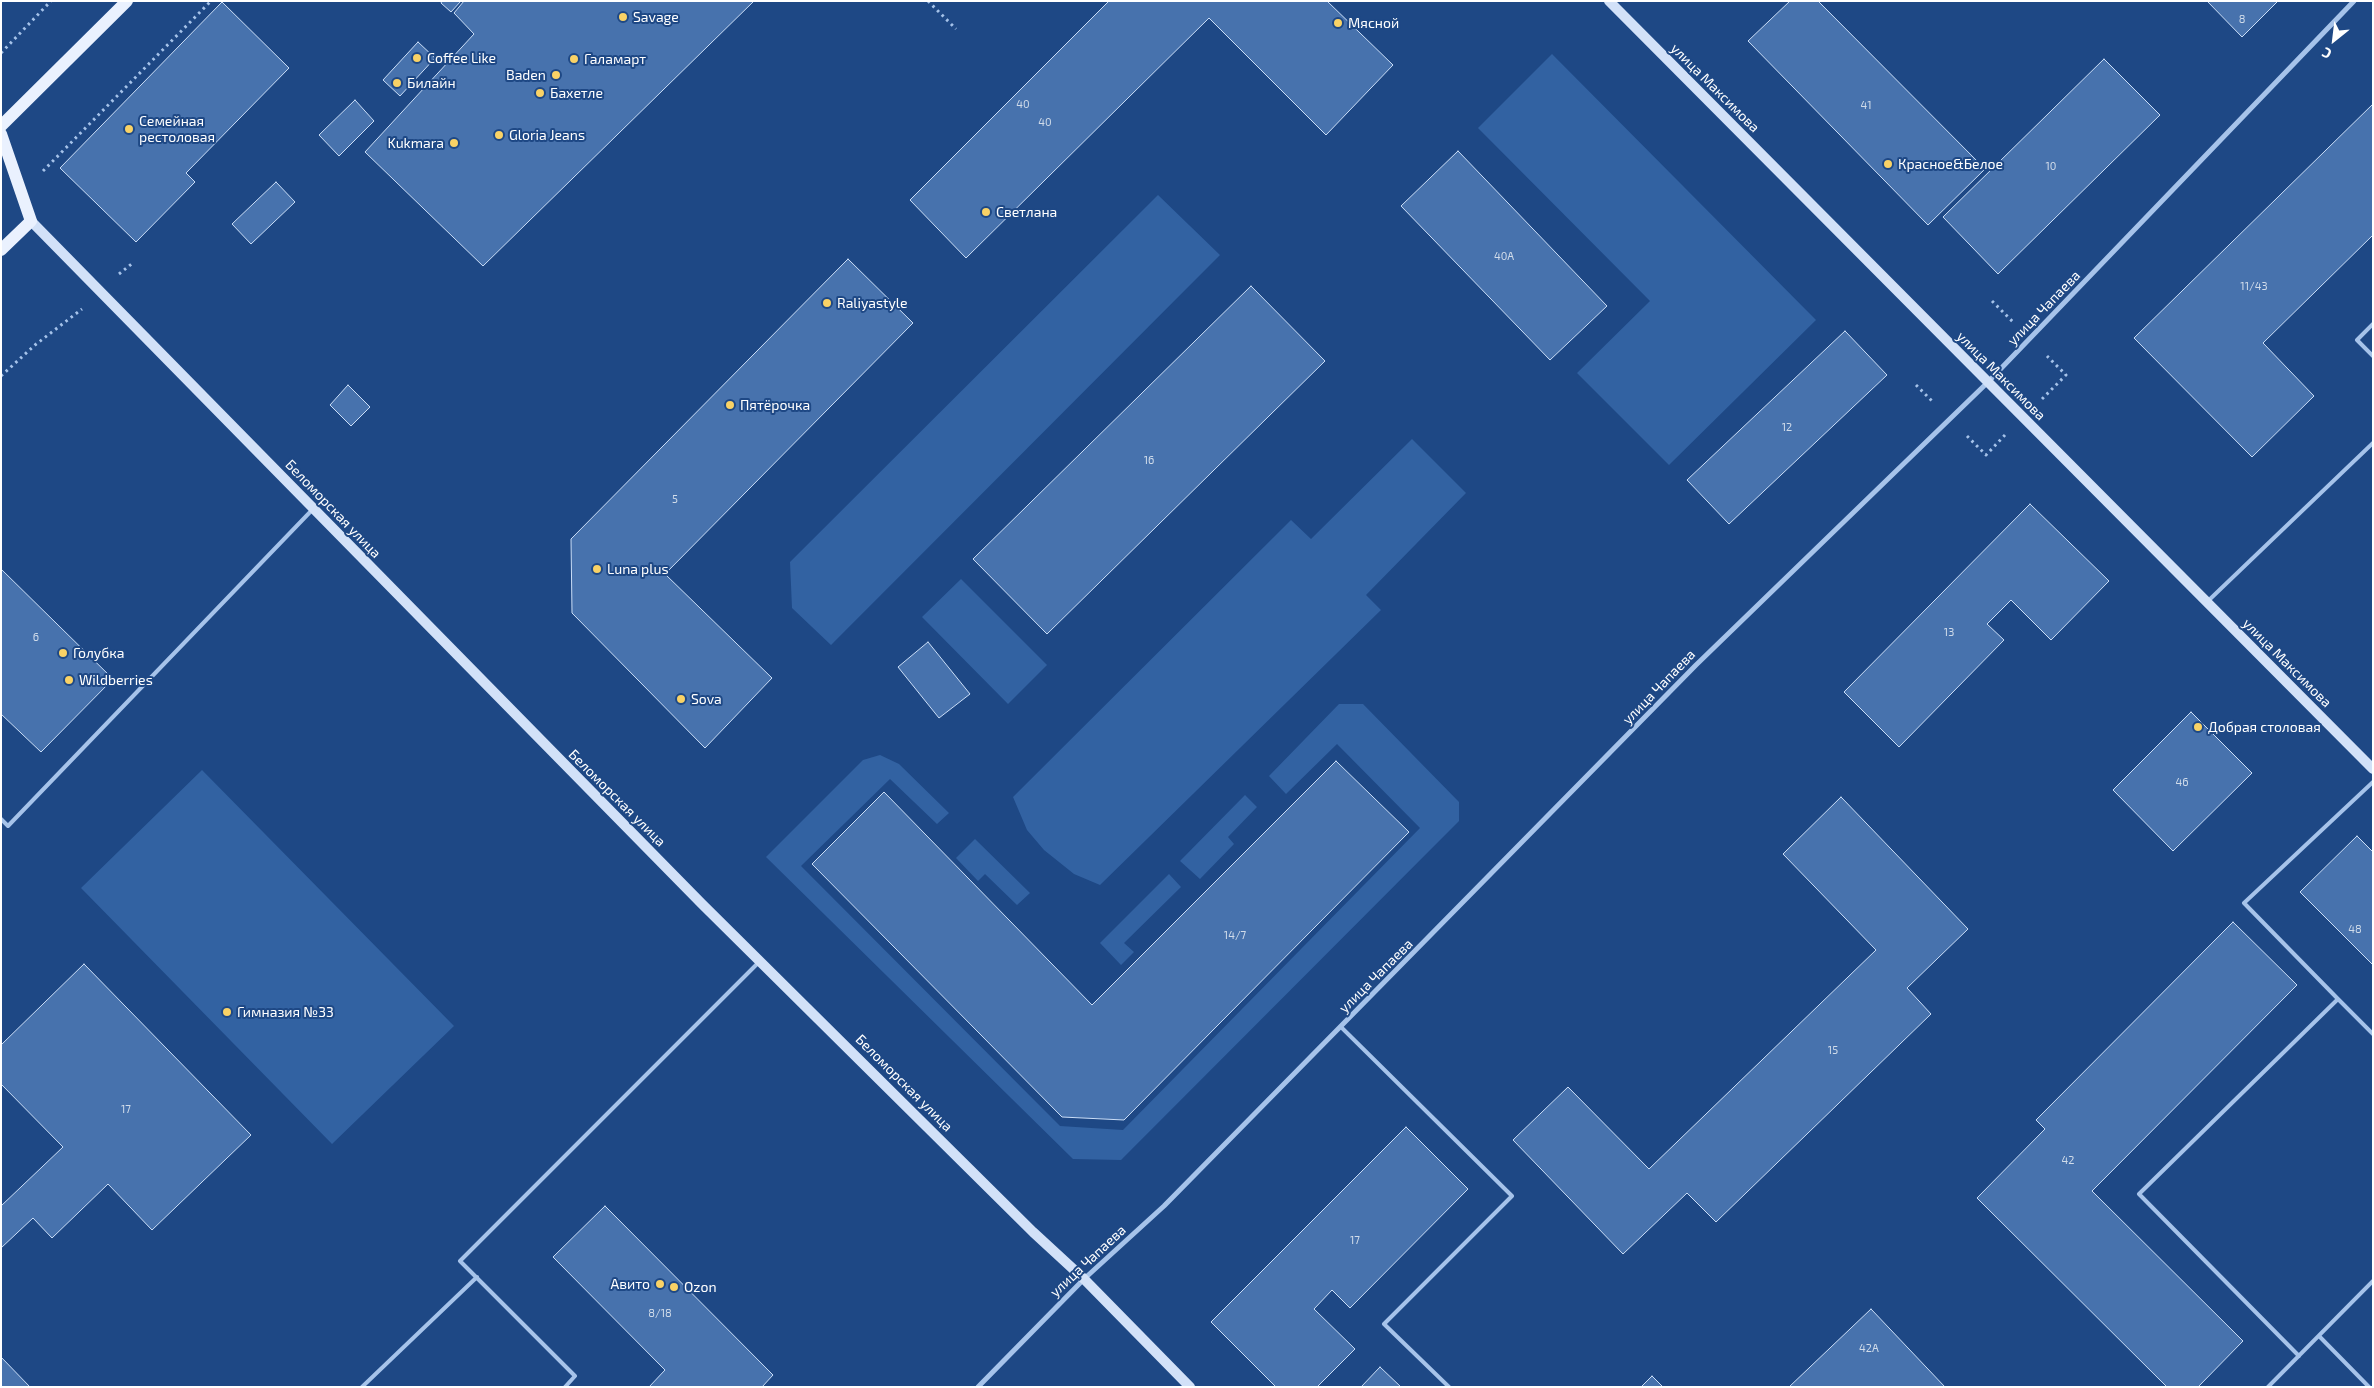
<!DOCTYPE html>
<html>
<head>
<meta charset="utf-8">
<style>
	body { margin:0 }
	#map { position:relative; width:2374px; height:1388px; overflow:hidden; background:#1e4885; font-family:"Exo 2",sans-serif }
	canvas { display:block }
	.frame { position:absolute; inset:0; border:2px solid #fff; pointer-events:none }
	.north { position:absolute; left:2309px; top:15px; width:50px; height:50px; -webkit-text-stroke:4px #1e4885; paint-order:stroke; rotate:209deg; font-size:14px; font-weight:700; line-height:20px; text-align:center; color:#fff }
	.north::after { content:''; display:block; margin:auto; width:18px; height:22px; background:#fff; clip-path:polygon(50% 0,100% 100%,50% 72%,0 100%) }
</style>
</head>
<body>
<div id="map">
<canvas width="2374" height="1388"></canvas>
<div class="frame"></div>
<div class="north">С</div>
</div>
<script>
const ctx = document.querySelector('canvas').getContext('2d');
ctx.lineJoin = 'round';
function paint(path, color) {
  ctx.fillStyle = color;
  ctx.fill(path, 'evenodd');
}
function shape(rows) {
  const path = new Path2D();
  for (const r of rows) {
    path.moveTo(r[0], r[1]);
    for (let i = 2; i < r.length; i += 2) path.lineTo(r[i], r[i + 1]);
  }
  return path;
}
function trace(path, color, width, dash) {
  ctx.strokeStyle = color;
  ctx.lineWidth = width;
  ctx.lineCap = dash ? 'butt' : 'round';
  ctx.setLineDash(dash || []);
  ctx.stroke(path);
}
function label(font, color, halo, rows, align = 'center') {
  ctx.font = font + ' "Exo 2",sans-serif';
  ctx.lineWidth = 4;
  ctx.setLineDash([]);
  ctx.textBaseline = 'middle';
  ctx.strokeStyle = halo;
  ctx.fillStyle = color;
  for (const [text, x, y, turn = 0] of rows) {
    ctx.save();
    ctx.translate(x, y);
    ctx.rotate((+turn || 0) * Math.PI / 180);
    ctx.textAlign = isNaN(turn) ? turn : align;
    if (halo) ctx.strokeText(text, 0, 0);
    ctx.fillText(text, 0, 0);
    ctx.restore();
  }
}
paint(shape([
	[1552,54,1816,320,1669,465,1577,373,1650,301,1478,128],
	[1158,195,1220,255,831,645,792,608,790,562],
	[1412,439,1466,493,1366,595,1381,610,1100,885,1074,874,1044,850,1027,830,1013,797,1291,520,1311,539],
	[961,579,1047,665,1008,704,922,617],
	[1339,704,1363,704,1459,802,1459,821,1121,1160,1073,1159,766,857,863,760,880,755,899,764,949,813,937,824,890,779,801,866,1060,1126,1123,1130,1420,828,1337,744,1286,794,1269,776],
	[202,770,454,1026,332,1144,81,888],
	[1245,795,1257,807,1228,837,1234,844,1200,879,1180,861],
	[975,839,1030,893,1017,905,985,874,978,881,956,858],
	[1169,874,1181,887,1124,943,1134,952,1121,965,1100,943]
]), '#3262a2');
const building = shape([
	[442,1,461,1,451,12,441,3,442,1],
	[464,1,754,1,483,266,365,152,474,34,454,13,464,1],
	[1109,1,1327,1,1393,65,1326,135,1209,18,966,258,910,200,1109,1],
	[1790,1,1818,1,1985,169,1928,225,1748,41,1790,1],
	[2207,1,2278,1,2242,37,2207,1],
	[222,2,289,68,186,173,195,182,136,242,60,168,222,2],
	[418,42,435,58,400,96,383,80,418,42],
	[2104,59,2160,115,1998,274,1943,217,2104,59],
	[355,100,374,121,339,156,319,135,355,100],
	[2373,104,2373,235,2263,343,2314,396,2252,457,2134,338,2373,104],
	[1458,151,1607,306,1550,360,1401,206,1458,151],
	[276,182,295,202,251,244,232,224,276,182],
	[848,259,913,323,665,574,772,678,705,748,572,613,571,539,848,259],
	[1251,286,1325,361,1047,634,973,559,1251,286],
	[1845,331,1887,375,1729,524,1687,480,1845,331],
	[348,385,370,407,351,426,330,405,348,385],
	[2030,504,2109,581,2051,640,2011,600,1987,624,2004,640,1899,747,1844,692,2030,504],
	[1,569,113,679,41,752,1,714,1,569],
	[928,642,970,694,939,718,898,667,928,642],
	[2191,712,2252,773,2173,851,2113,790,2191,712],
	[1336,761,1409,832,1124,1120,1062,1117,812,864,884,792,1092,1005,1336,761],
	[1841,797,1968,929,1907,988,1931,1014,1716,1222,1687,1193,1623,1254,1513,1140,1568,1087,1649,1169,1876,950,1783,854,1841,797],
	[2357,836,2373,852,2373,965,2300,892,2357,836],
	[2233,922,2297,985,2092,1191,2243,1341,2198,1387,2167,1387,1977,1198,2045,1129,2036,1120,2233,922],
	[84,964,251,1135,152,1230,108,1184,52,1238,33,1218,1,1248,1,1206,63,1147,1,1084,1,1045,84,964],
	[1406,1127,1468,1189,1350,1308,1332,1290,1314,1309,1355,1349,1317,1387,1276,1387,1211,1322,1406,1127],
	[605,1206,773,1375,762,1387,649,1387,665,1370,553,1257,605,1206],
	[1871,1309,1945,1387,1789,1387,1871,1309],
	[1,1357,30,1387,1,1387,1,1357],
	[1380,1367,1401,1387,1361,1387,1380,1367],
	[1652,1376,1663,1387,1641,1387,1652,1376]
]);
paint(building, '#4772ad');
trace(building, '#cbdef7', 1);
trace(shape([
	[928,1,956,29],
	[1,53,51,1],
	[43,171,211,1],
	[119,274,134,262],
	[1992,301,2013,322],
	[1,376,35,345,82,309],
	[1916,385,1933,402],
	[2042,399,2066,375,2047,356],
	[1967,436,1986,455,2005,435]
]), '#a6c3ea', 3, [2.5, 4]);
trace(shape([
	[2373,324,2357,340,2373,356],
	[2208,601,2373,443],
	[1,819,8,826,313,509],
	[2338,999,2244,903,2373,782],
	[1341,1027,1512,1196,1384,1324,1449,1387],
	[2319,1336,2369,1387],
	[2299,1356,2139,1194,2338,999,2373,1034],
	[362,1387,477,1277],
	[565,1387,575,1376,460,1261,759,962],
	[2268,1387,2373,1281]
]), '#a6c3ea', 4);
trace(shape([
	[978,1387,1084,1279,1164,1206,1696,665,1988,382,2354,1]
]), '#a6c3ea', 5);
trace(shape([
	[1609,1,2373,769],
	[31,221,702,904,1033,1232,1084,1279,1190,1387]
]), '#d2e1f8', 10);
trace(shape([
	[1,126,127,1],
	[1,134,31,221,1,250]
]), '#eaf1fe', 12);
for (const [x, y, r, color] of [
	[623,17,5,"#f9d266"],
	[1338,23,5,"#f9d266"],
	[417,58,5,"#f9d266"],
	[574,59,5,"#f9d266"],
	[556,75,5,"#f9d266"],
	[397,83,5,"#f9d266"],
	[540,93,5,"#f9d266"],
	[129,129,5,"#f9d266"],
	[499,135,5,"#f9d266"],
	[454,143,5,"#f9d266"],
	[1888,164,5,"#f9d266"],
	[986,212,5,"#f9d266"],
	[827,303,5,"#f9d266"],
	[730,405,5,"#f9d266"],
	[597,569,5,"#f9d266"],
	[63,653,5,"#f9d266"],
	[69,680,5,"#f9d266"],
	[681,699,5,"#f9d266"],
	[2198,727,5,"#f9d266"],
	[227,1012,5,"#f9d266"],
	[660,1284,5,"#f9d266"],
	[674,1287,5,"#f9d266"]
]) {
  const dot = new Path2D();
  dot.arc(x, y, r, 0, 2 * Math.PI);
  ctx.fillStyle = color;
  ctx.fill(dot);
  trace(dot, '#1e4885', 2);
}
label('11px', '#d1dcea', null, [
	["8",2242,19],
	["40",1023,104],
	["41",1866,105],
	["40",1045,122],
	["10",2051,166],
	["40А",1504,256],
	["11/43",2254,286],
	["12",1787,427],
	["16",1149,460],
	["5",675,499],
	["13",1949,632],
	["6",36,637],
	["46",2182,782],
	["48",2355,929],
	["14/7",1235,935],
	["15",1833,1050],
	["17",126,1109],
	["42",2068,1160],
	["17",1355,1240],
	["8/18",660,1313],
	["42А",1869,1348]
]);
label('14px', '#fff', '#1e4885', [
	["Savage",633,17],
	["Мясной",1348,23],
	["Coffee Like",427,58],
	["Галамарт",584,59],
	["Baden",546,75,"right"],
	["Билайн",407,83],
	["Бахетле",550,93],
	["Семейная",139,121],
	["рестоловая",139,137],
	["Gloria Jeans",509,135],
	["Kukmara",444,143,"right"],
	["Красное&Белое",1898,164],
	["Светлана",996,212],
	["Raliyastyle",837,303],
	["Пятёрочка",740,405],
	["Luna plus",607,569],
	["Голубка",73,653],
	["Wildberries",79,680],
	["Sova",691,699],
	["Добрая столовая",2208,727],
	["Гимназия №33",237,1012],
	["Авито",650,1284,"right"],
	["Ozon",684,1287]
], 'left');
label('14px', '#fff', '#1e4885', [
	["улица Максимова",1715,88,45],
	["улица Чапаева",2044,308,-46],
	["улица Максимова",2001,376,45],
	["Беломорская улица",333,509,46],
	["улица Максимова",2287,663,45],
	["улица Чапаева",1659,687,-46],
	["Беломорская улица",617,798,45],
	["улица Чапаева",1376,976,-45],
	["Беломорская улица",904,1083,45],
	["улица Чапаева",1088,1261,-43]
]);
</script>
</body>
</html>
